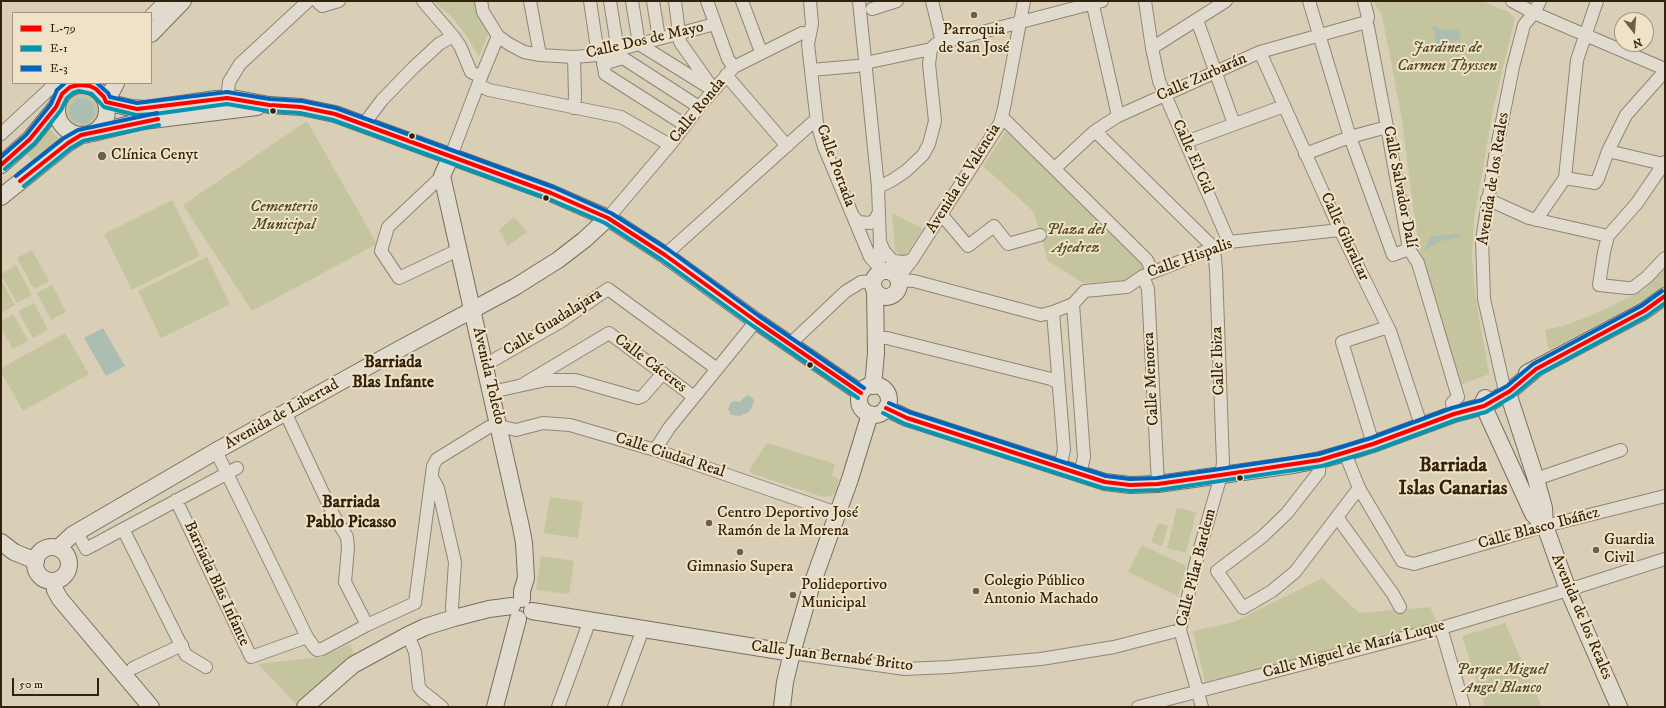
<!DOCTYPE html>
<html>
<head>
<meta charset="utf-8">
<style>
	body { margin:0 }
	#map { position:relative; width:1666px; height:708px; overflow:hidden; background:#d9ceb6; font-family:"IM FELL DW Pica",serif }
	canvas { display:block }
	.frame { position:absolute; inset:0; border:2px solid #33220b; pointer-events:none }
	.legend { position:absolute; left:12px; top:12px; width:140px; height:72px; box-sizing:border-box; background:#efe2c6; border:1px solid #a4957b; margin:0; padding:5px 7px; list-style:none; font-size:12px; color:#33220b }
	.legend li { display:flex; align-items:center; gap:8px; height:20px }
	.legend b { width:20px; border:1px solid #a4957b }
	.north { position:absolute; left:1614px; top:12px; width:40px; height:40px; box-sizing:border-box; background:#efe2c6; border:1px solid #a4957b; border-radius:50%; rotate:163deg; font-size:11px; font-weight:700; line-height:16px; text-align:center; color:#33220b }
	.north::after { content:''; display:block; margin:auto; width:14px; height:18px; background:#6d5e47; clip-path:polygon(50% 0,100% 100%,50% 72%,0 100%) }
	.scale { position:absolute; left:12px; top:678px; width:87px; height:18px; box-sizing:border-box; border:2px solid #33220b; border-top:0; padding-left:5px; font-size:12px; line-height:14px; white-space:nowrap; color:#33220b; -webkit-text-stroke:3px #efe2c6; paint-order:stroke }
</style>
</head>
<body>
<div id="map">
<canvas width="1666" height="708"></canvas>
<div class="frame"></div>
<ul class="legend">
<li><b style="height:5px;background:#f00"></b>L-79</li>
<li><b style="height:5px;background:#0895b1"></b>E-1</li>
<li><b style="height:5px;background:#0065bd"></b>E-3</li>
</ul>
<div class="north">N</div>
<div class="scale">50 m</div>
</div>
<script>
const ctx = document.querySelector('canvas').getContext('2d');
ctx.lineJoin = 'round';
function paint(path, color) {
  ctx.fillStyle = color;
  ctx.fill(path, 'evenodd');
}
function shape(rows) {
  const path = new Path2D();
  for (const r of rows) {
    if (r.length === 3) {
      path.moveTo(r[0] + r[2], r[1]);
      path.arc(r[0], r[1], r[2], 0, 2 * Math.PI);
      continue;
    }
    path.moveTo(r[0], r[1]);
    for (let i = 2; i < r.length; i += 2) path.lineTo(r[i], r[i + 1]);
  }
  return path;
}
function trace(path, color, width, dash) {
  ctx.strokeStyle = color;
  ctx.lineWidth = width;
  ctx.lineCap = dash ? 'butt' : 'round';
  ctx.setLineDash(dash || []);
  ctx.stroke(path);
}
function label(font, color, halo, rows, align = 'center') {
  ctx.font = font + ' "IM FELL DW Pica",serif';
  ctx.lineWidth = 4;
  ctx.setLineDash([]);
  ctx.textBaseline = 'middle';
  ctx.strokeStyle = halo;
  ctx.fillStyle = color;
  for (const [text, x, y, turn = 0] of rows) {
    ctx.save();
    ctx.translate(x, y);
    ctx.rotate((+turn || 0) * Math.PI / 180);
    ctx.textAlign = isNaN(turn) ? turn : align;
    if (halo) ctx.strokeText(text, 0, 0);
    ctx.fillText(text, 0, 0);
    ctx.restore();
  }
}
paint(shape([
	[434,1,473,1,489,31,479,57,468,38,453,18],
	[1373,1,1482,1,1508,12,1515,18,1493,109,1474,220,1472,256,1475,294,1489,374,1458,386,1422,266,1412,200,1402,120,1382,15],
	[78,93,85,93,91,95,96,100,99,107,99,114,97,120,92,125,83,129,72,126,67,121,64,114,64,108,67,100],
	[81,97,90,100,95,108,93,119,83,124,78,124,73,120,69,112,71,103],
	[307,121,377,244,252,311,183,205],
	[49,128,60,140,32,160,26,154,41,139],
	[1008,128,1147,265,1129,281,1083,283,1048,261,1034,212,983,166],
	[172,200,200,256,132,290,104,234],
	[892,213,923,229,905,256,901,257,895,250],
	[514,217,527,232,508,246,499,230],
	[32,250,49,281,34,289,17,258],
	[207,257,230,304,161,338,138,291],
	[16,265,32,295,17,303,1,274],
	[1665,267,1664,287,1646,299,1549,350,1545,330,1566,325,1595,314,1644,290],
	[1,280,15,305,1,313],
	[52,285,66,312,51,320,37,293],
	[34,303,48,330,33,338,18,311],
	[13,314,28,341,13,349,1,328,1,321],
	[65,333,89,374,23,411,1,372,1,368],
	[767,443,835,464,832,476,839,479,835,493,830,496,823,497,753,474,749,470],
	[550,497,583,502,578,538,544,533],
	[1177,508,1196,512,1186,553,1167,548],
	[1158,523,1168,526,1162,546,1151,542],
	[1142,545,1186,566,1178,596,1128,572],
	[541,556,574,561,569,594,536,590],
	[1322,578,1359,613,1430,607,1438,624,1205,682,1193,631,1234,622],
	[1505,623,1542,707,1485,707,1462,636],
	[350,644,354,654,335,670,299,707,258,664,321,657]
]), '#c4c59e');
paint(shape([
	[1431,26,1444,30,1458,29,1461,39,1445,44,1433,53,1435,46,1435,33],
	[82,111,13],
	[1459,234,1460,237,1438,242,1423,251,1432,236],
	[103,328,125,366,106,376,84,338],
	[748,395,753,399,754,402,749,412,739,416,731,415,728,409,731,402,734,401,740,402,743,398]
]), '#acbdb2');
const street = shape([
	[317,1,322,6,339,1],
	[423,1,453,36,460,46,471,72,481,77],
	[481,1,483,12,498,36,509,44,524,52,540,55,574,57,598,55,715,24],
	[530,1,540,55],
	[590,1,598,55],
	[610,1,618,51],
	[632,1,639,44,713,90],
	[653,1,659,38],
	[675,1,680,42,711,86],
	[707,1,728,59,734,67],
	[742,1,761,52],
	[810,1,812,24,808,44,817,123,824,147,870,257,877,265,889,271],
	[859,1,878,187,880,243,878,273],
	[932,1,941,38,944,42],
	[1092,1,1118,116],
	[1145,1,1152,48,1159,81,1229,242],
	[1309,1,1350,137,1393,255,1409,249],
	[1364,1,1368,17,1366,24,1368,27,1387,127,1409,249,1418,263,1458,397,1452,403,1454,414],
	[1512,1,1534,13,1665,69],
	[872,9,897,1],
	[151,15,165,1],
	[1197,20,1234,124],
	[1152,48,1226,1],
	[1260,52,1340,230,1390,331,1421,425],
	[602,54,605,74,685,125],
	[603,64,623,58,699,107],
	[866,64,870,62,931,49,936,44,1102,1],
	[811,70,857,66],
	[726,75,787,146],
	[478,85,489,90,621,117,670,145],
	[222,105,227,98,229,82,240,64,308,1],
	[574,108,575,96,574,57],
	[1002,117,1147,260,1152,272],
	[364,124,382,100,413,68,439,44,453,36],
	[1095,131,1214,248],
	[1,134,56,83],
	[1186,142,1284,106],
	[1608,151,1663,164],
	[1305,154,1350,137,1387,127],
	[451,156,481,77,498,36],
	[1665,162,1637,203,1608,236,1604,252,1599,285,1628,288,1633,288,1647,277,1665,258],
	[1055,168,1095,131,1118,116,1260,52,1363,23,1366,24],
	[442,176,388,227,381,251,399,278,458,250],
	[1565,178,1595,183,1598,179,1608,151,1626,115,1665,71],
	[878,187,891,181,906,171,923,155,929,144,935,121,929,64,931,49],
	[1487,199,1529,218,1608,236],
	[941,214,968,246,994,226,1008,244,1040,235],
	[854,217,858,222,870,223,875,220,879,212],
	[608,218,670,145,699,107,734,67,802,33,809,34],
	[1536,220,1565,178,1577,60,1597,1],
	[881,244,884,251,893,261,904,262,912,260],
	[665,255,812,123,817,123],
	[1143,276,1148,289,1158,484],
	[898,278,912,260,1000,123,1004,108,1024,1],
	[898,280,914,281,1041,315,1053,312,1073,304,1085,291,1127,287,1143,276,1229,242,1340,230],
	[1073,304,1084,457,1080,474],
	[1053,312,1064,450,1060,467],
	[880,338,887,338,1051,379,1058,383],
	[790,344,845,292,861,282,874,281],
	[485,365,560,322,608,289,717,369],
	[522,385,609,333,694,397],
	[1504,387,1484,299,1482,240,1495,157,1513,67,1524,25,1534,13,1540,1],
	[491,392,546,380,575,380,638,398,643,396,663,373],
	[285,412,334,516,347,537,348,548,345,582,367,625],
	[1373,444,1342,342,1388,327],
	[655,450,669,428,756,321],
	[216,451,307,637,314,647,317,650,322,649,367,625,415,603,433,466,437,459,489,427,499,426,516,430,543,423,570,425,655,450,837,513],
	[1345,453,1359,488,1402,561,1414,564,1545,526,1665,496],
	[432,477,438,488,455,562,452,608,454,618],
	[1536,479,1621,450],
	[176,500,251,657,307,637],
	[1337,517,1393,594,1400,607],
	[123,529,186,655,206,667],
	[77,532,86,549,237,468],
	[1217,571,1243,608,1272,591,1295,572,1359,488],
	[1217,571,1262,537,1287,513,1319,472,1320,460],
	[1441,628,1464,707],
	[408,635,415,652,419,687,422,691,442,707],
	[792,653,905,669,949,667,1041,659,1114,647,1180,630],
	[133,668,182,645],
	[558,707,590,620],
	[614,707,643,629],
	[1138,707,1441,628,1568,590,1665,559],
	[1202,707,1180,630,1195,566,1221,475,1223,463,1216,270,1214,248]
]);
const secondary = shape([
	[151,34,183,1],
	[82,110,25],
	[106,102,131,108,146,109,216,99,232,98,269,105,301,107,335,114,551,193,608,218,665,255,756,321,861,393],
	[106,102,116,83],
	[93,133,143,121,257,107],
	[451,156,442,176,521,527,524,543,526,578,522,591,522,599],
	[1,165,30,139,56,107],
	[1,197,68,143,81,135],
	[886,284,13],
	[1527,373,1644,311,1665,296],
	[874,400,15],
	[873,386,876,353,875,290],
	[1508,393,1536,479,1544,508,1545,526,1568,590,1619,707],
	[1485,398,1483,402,1483,405,1533,514,1545,526],
	[886,408,907,418,1105,482,1130,485,1158,484,1293,465,1320,460,1345,453,1373,444,1454,414,1484,406,1510,391,1536,369],
	[1,542,14,552,36,561],
	[52,564,17],
	[58,548,72,535,216,451,396,351,515,287,558,260,584,240,608,218],
	[54,581,55,590,60,599,151,707],
	[532,611,792,653],
	[305,707,353,665,408,635,425,627,454,618,489,609,512,606],
	[495,707,518,619],
	[782,707,785,682,792,653,811,587,850,479,870,414]
]);
trace(street, '#8e8676', 14);
trace(secondary, '#776e5f', 18);
trace(street, '#e1dbcf', 12);
trace(secondary, '#e1dbcf', 16);
trace(shape([
	[1,165,30,139,56,107,62,94,70,87,79,85,90,86,96,89,104,97,106,102,137,109,227,98,269,105,301,107,335,114,551,193,608,218,665,255,756,321,861,393],
	[20,181,68,143,81,135,158,119],
	[886,408,907,418,1105,482,1130,485,1158,484,1221,475,1320,460,1373,444,1454,414,1484,406,1510,391,1536,369,1644,311,1665,296]
]), '#f00', 4);
trace(shape([
	[5,169,35,143,61,110,67,98,73,93,79,91,92,94,104,107,136,115,155,114,227,104,268,111,300,113,333,120,549,199,605,223,662,260,753,326,858,398],
	[24,186,71,148,83,141,159,125],
	[883,413,905,424,1103,488,1130,491,1159,490,1322,466,1375,450,1456,420,1486,412,1513,396,1539,374,1647,316,1665,303]
]), '#0895b1', 4);
trace(shape([
	[97,83,108,93,110,97,137,103,227,92,270,99,302,101,336,108,553,187,611,213,669,250,759,316,864,388],
	[1,157,26,135,51,104,57,90,65,83],
	[16,176,64,138,78,130,157,113],
	[889,403,909,412,1106,476,1130,479,1157,478,1220,469,1319,454,1371,438,1452,408,1482,400,1507,386,1533,364,1641,306,1662,291]
]), '#0065bd', 4);
for (const [x, y, r, color] of [
	[974,15,4,"#6d5e47"],
	[273,111,3.5,"#33220b"],
	[412,136,3.5,"#33220b"],
	[102,156,5,"#6d5e47"],
	[546,198,3.5,"#33220b"],
	[810,365,3.5,"#33220b"],
	[1240,478,3.5,"#33220b"],
	[709,523,4,"#6d5e47"],
	[1596,550,4,"#6d5e47"],
	[740,552,4,"#6d5e47"],
	[976,591,4,"#6d5e47"],
	[793,595,4,"#6d5e47"]
]) {
  const dot = new Path2D();
  dot.arc(x, y, r, 0, 2 * Math.PI);
  ctx.fillStyle = color;
  ctx.fill(dot);
  trace(dot, '#efe2c6', 1.5);
}
label('16px', '#33220b', '#efe2c6', [
	["Parroquia",974,31,"center"],
	["de San José",974,49,"center"],
	["Clínica Cenyt",111,156],
	["Centro Deportivo José",717,514],
	["Ramón de la Morena",717,532],
	["Guardia",1604,541],
	["Civil",1604,559],
	["Gimnasio Supera",740,568,"center"],
	["Colegio Público",984,582],
	["Antonio Machado",984,600],
	["Polideportivo",801,586],
	["Municipal",801,604]
], 'left');
label('16px', '#33220b', '#efe2c6', [
	["Calle Dos de Mayo",645,41,-13],
	["Calle Zurbarán",1202,78,-24],
	["Calle Ronda",698,111,-51],
	["Calle El Cid",1192,157,66],
	["Calle Portada",835,166,70],
	["Avenida de Valencia",964,179,-58],
	["Avenida de los Reales",1494,179,-81],
	["Calle Salvador Dalí",1399,187,79],
	["Calle Gibraltar",1344,237,65],
	["Calle Hispalis",1190,259,-20],
	["Calle Guadalajara",553,323,-32],
	["Calle Ibiza",1219,361,-92],
	["Calle Cáceres",650,364,37],
	["Avenida Toledo",488,376,77],
	["Calle Menorca",1152,379,-93],
	["Avenida de Libertad",282,415,-29],
	["Calle Ciudad Real",670,456,18],
	["Calle Blasco Ibáñez",1539,529,-15],
	["Calle Pilar Bardem",1197,568,-76],
	["Barriada Blas Infante",216,584,65],
	["Avenida de los Reales",1581,617,67],
	["Calle Miguel de María Luque",1354,650,-15],
	["Calle Juan Bernabé Britto",832,657,7]
]);
label('italic 16px', '#53492b', '#efe2c6', [
	["Jardines de",1447,49],
	["Carmen Thyssen",1447,67],
	["Cementerio",284,208],
	["Municipal",284,226],
	["Plaza del",1076,231],
	["Ajedrez",1076,249],
	["Parque Miguel",1502,671],
	["Angel Blanco",1502,689]
]);
label('bold 17px', '#33220b', '#efe2c6', [
	["Barriada",393,363],
	["Blas Infante",393,383],
	["Barriada",351,503],
	["Pablo Picasso",351,523]
]);
label('bold 20px', '#33220b', '#efe2c6', [
	["Barriada",1453,467],
	["Islas Canarias",1453,490]
]);
</script>
</body>
</html>
